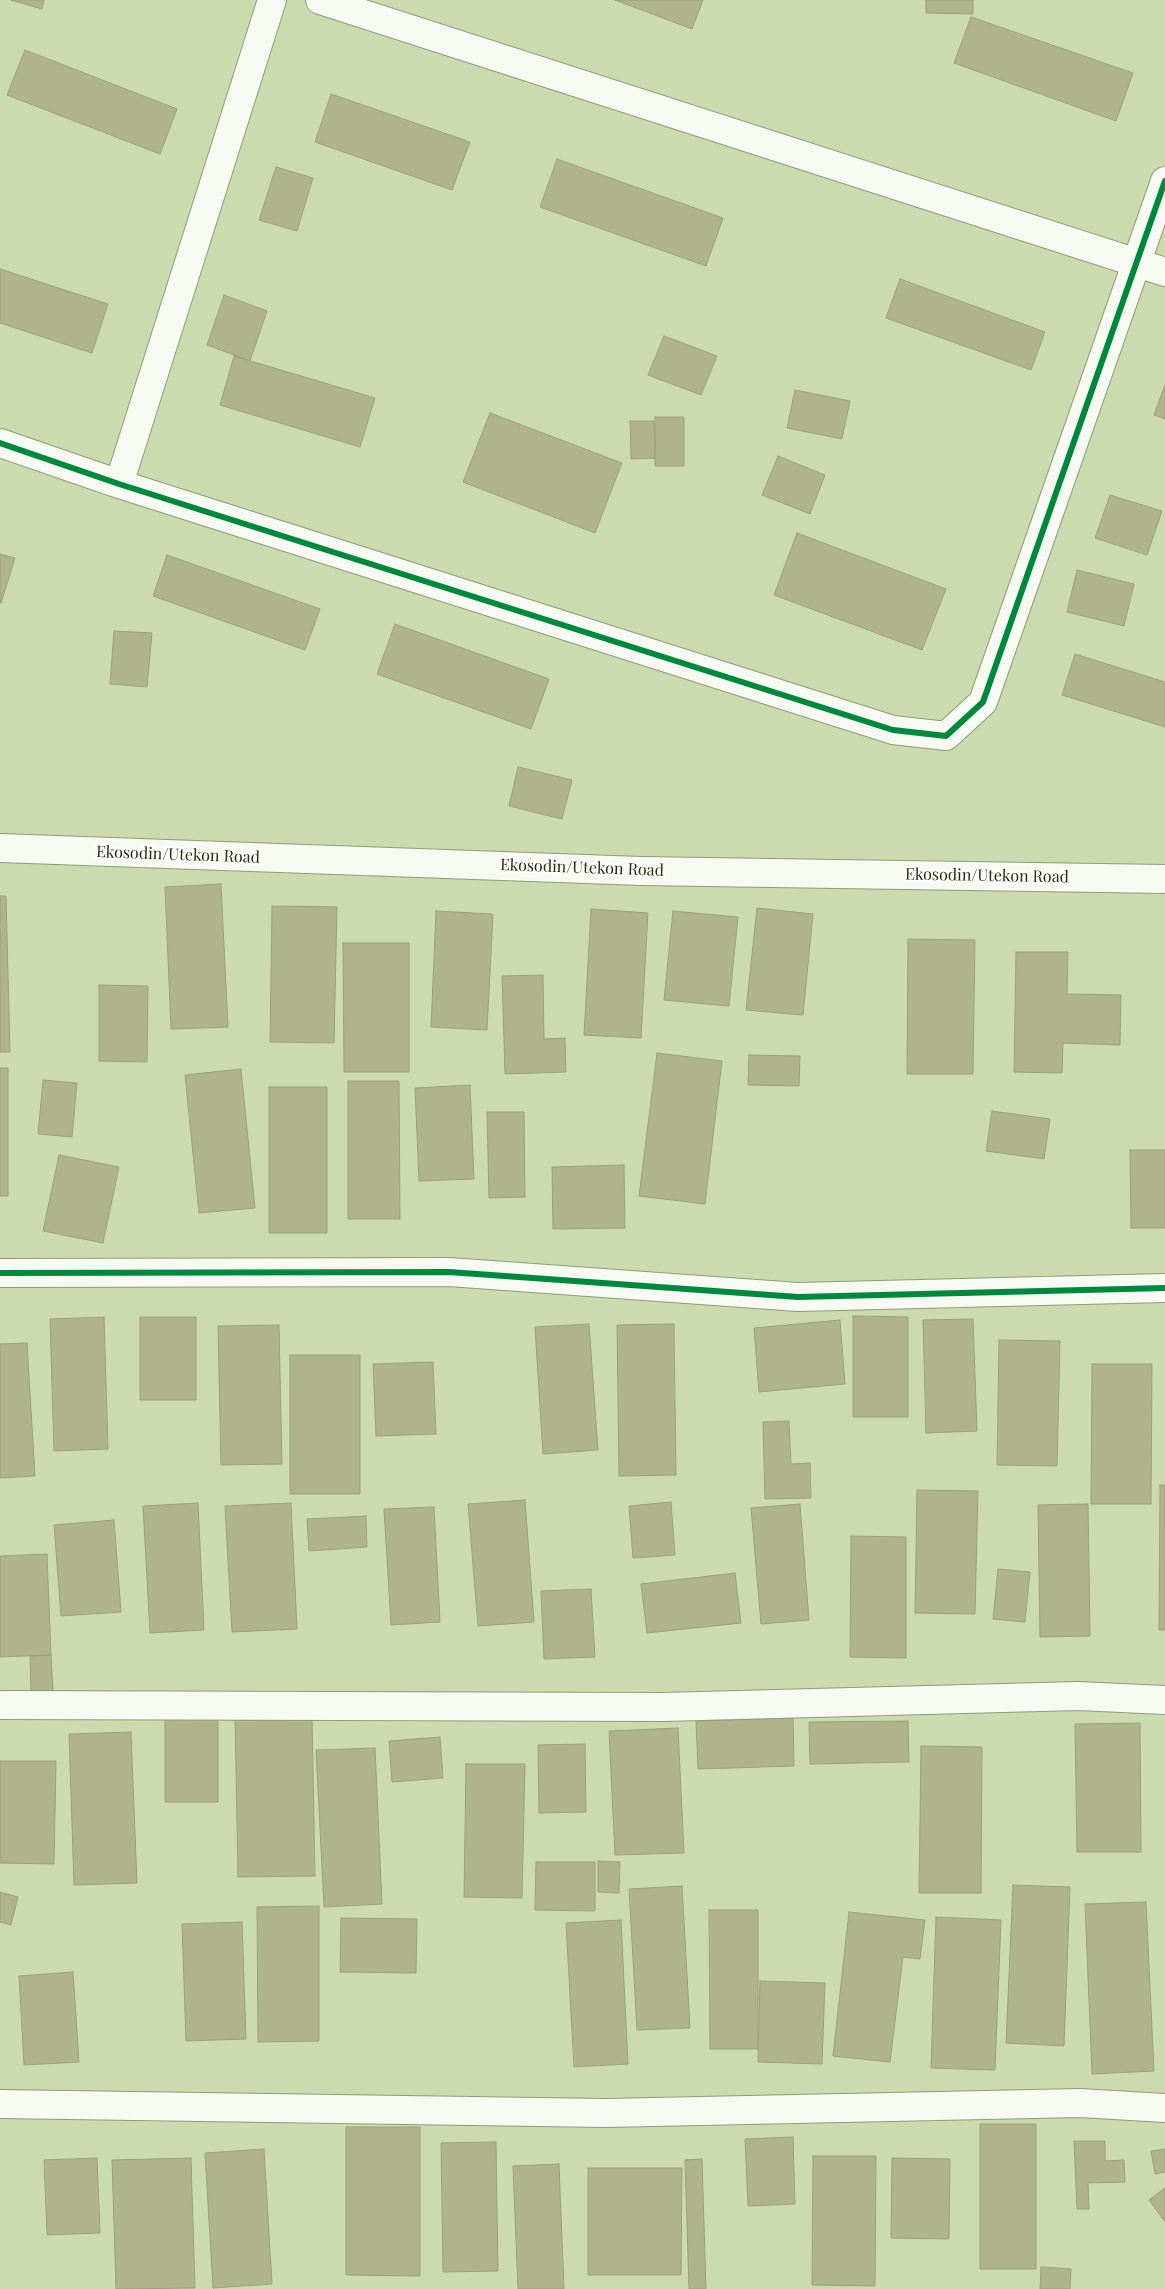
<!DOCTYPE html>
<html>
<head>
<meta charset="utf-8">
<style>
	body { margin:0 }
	canvas { display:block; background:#cbdbaf }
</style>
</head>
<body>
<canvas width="1165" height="2289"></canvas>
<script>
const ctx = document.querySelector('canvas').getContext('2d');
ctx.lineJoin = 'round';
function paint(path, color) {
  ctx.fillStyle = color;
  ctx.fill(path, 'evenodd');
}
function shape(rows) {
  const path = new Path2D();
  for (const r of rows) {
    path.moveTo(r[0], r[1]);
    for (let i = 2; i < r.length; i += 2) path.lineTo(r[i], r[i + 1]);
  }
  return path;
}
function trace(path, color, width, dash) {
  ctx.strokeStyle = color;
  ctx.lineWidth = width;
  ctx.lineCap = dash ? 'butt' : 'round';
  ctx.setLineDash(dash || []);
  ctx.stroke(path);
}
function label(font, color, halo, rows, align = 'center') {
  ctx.font = font + ' "Playfair Display",serif';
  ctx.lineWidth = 4;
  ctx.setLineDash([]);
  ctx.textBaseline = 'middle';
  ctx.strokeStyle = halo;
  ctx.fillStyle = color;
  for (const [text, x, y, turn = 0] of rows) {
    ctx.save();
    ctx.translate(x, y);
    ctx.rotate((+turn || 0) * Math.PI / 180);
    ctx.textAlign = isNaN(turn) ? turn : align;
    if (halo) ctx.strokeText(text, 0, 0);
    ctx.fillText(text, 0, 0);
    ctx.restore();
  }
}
const building = shape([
	[11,0,44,0,42,9,11,0],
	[615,0,703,0,692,29,615,0],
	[926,0,973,0,973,14,926,13,926,0],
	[971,17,1133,73,1116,121,954,63,971,17],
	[25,50,177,109,160,154,7,95,25,50],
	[331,94,470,142,452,190,315,142,331,94],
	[557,159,723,218,706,266,540,207,557,159],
	[276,167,313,178,297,231,259,220,276,167],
	[0,269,108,304,92,353,0,323,0,269],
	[900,279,1045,332,1031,370,886,318,900,279],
	[224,295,267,311,250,361,207,345,224,295],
	[664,336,717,356,701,395,648,375,664,336],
	[234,356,375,398,360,447,220,405,234,356],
	[1165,385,1165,419,1154,415,1165,385],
	[795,390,850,401,842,439,787,428,795,390],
	[490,413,622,463,595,533,463,482,490,413],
	[655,417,684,417,684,466,655,466,655,417],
	[630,421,654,421,655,458,631,459,630,421],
	[778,456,825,475,810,514,762,495,778,456],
	[1110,495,1162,511,1147,555,1095,538,1110,495],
	[797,533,946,589,922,650,774,595,797,533],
	[0,554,15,558,1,603,0,603,0,554],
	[167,555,320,609,305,650,153,596,167,555],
	[1077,570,1134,584,1124,626,1067,612,1077,570],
	[395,624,549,679,531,729,377,674,395,624],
	[114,631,152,633,147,687,110,684,114,631],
	[1075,654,1165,682,1165,727,1062,695,1075,654],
	[518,767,572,780,562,819,509,806,518,767],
	[221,884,228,1027,171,1029,165,887,221,884],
	[0,896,6,896,10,1052,0,1052,0,896],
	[272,906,337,907,334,1043,270,1042,272,906],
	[757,908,813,914,803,1015,746,1010,757,908],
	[591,909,648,913,641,1038,584,1035,591,909],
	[436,911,493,914,487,1030,431,1027,436,911],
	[673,911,738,917,729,1006,664,1000,673,911],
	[908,939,975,940,973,1074,907,1074,908,939],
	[343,943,409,943,409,1072,344,1072,343,943],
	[1016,952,1068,952,1067,994,1121,995,1120,1045,1063,1043,1062,1073,1014,1072,1016,952],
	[543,975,544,1039,565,1038,566,1072,505,1074,502,976,543,975],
	[99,985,148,986,147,1062,99,1061,99,985],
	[657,1053,722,1061,705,1204,639,1196,657,1053],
	[749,1055,800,1056,799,1086,748,1085,749,1055],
	[0,1068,8,1068,8,1196,0,1196,0,1068],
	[241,1069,255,1208,199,1213,185,1075,241,1069],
	[43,1080,77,1083,72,1137,38,1134,43,1080],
	[348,1081,399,1081,400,1219,348,1219,348,1081],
	[470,1085,474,1179,419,1181,415,1088,470,1085],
	[269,1087,327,1087,327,1233,269,1233,269,1087],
	[992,1111,1050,1119,1044,1159,986,1151,992,1111],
	[487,1112,524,1112,525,1197,489,1198,487,1112],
	[1130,1150,1165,1150,1165,1228,1131,1228,1130,1150],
	[59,1155,119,1167,103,1243,43,1231,59,1155],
	[624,1165,625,1228,553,1229,552,1167,624,1165],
	[853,1316,908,1317,908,1417,853,1417,853,1316],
	[104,1317,108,1449,54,1451,50,1319,104,1317],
	[140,1317,196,1317,196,1400,140,1400,140,1317],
	[973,1319,977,1431,926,1433,923,1320,973,1319],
	[840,1320,845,1384,759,1392,754,1328,840,1320],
	[589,1324,598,1450,543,1454,535,1327,589,1324],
	[674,1324,676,1475,619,1476,617,1325,674,1324],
	[279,1325,282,1464,221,1465,218,1326,279,1325],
	[999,1340,1060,1341,1057,1466,997,1465,999,1340],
	[27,1343,35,1476,0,1478,0,1344,27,1343],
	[290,1355,360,1355,360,1494,290,1494,290,1355],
	[433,1362,436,1434,376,1436,373,1364,433,1362],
	[1092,1364,1152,1364,1151,1504,1091,1504,1092,1364],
	[789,1421,791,1464,810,1463,811,1498,765,1499,763,1422,789,1421],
	[1160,1485,1165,1485,1165,1630,1159,1630,1160,1485],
	[917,1490,978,1491,975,1614,915,1613,917,1490],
	[525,1500,534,1622,478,1626,468,1504,525,1500],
	[671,1502,675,1555,633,1558,629,1506,671,1502],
	[198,1503,204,1630,150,1633,143,1506,198,1503],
	[291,1503,297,1629,232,1632,225,1506,291,1503],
	[800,1504,809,1620,761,1624,751,1508,800,1504],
	[1088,1504,1090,1636,1040,1637,1038,1505,1088,1504],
	[434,1507,440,1622,391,1625,384,1509,434,1507],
	[366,1516,367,1547,309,1551,307,1519,366,1516],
	[114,1520,121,1612,61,1616,54,1525,114,1520],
	[851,1536,906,1537,906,1658,850,1657,851,1536],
	[47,1554,51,1655,0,1657,0,1556,47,1554],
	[998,1569,1030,1572,1025,1622,993,1619,998,1569],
	[735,1573,741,1623,647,1633,641,1584,735,1573],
	[591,1589,595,1657,544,1659,541,1591,591,1589],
	[51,1655,53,1690,31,1691,30,1656,51,1655],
	[312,1716,315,1876,238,1877,235,1717,312,1716],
	[165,1718,218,1719,218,1802,165,1802,165,1718],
	[793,1718,794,1766,698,1769,696,1721,793,1718],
	[908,1721,909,1762,810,1764,809,1722,908,1721],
	[1140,1723,1141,1852,1077,1852,1075,1724,1140,1723],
	[678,1728,684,1853,615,1855,609,1731,678,1728],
	[131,1732,137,1883,74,1885,69,1734,131,1732],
	[440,1737,443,1778,392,1782,389,1741,440,1737],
	[585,1744,586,1812,539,1813,538,1745,585,1744],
	[921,1746,982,1747,981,1893,919,1893,921,1746],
	[375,1748,382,1904,324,1907,316,1750,375,1748],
	[0,1761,56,1761,54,1864,0,1863,0,1761],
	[466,1764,525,1764,522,1898,464,1897,466,1764],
	[598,1861,620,1862,619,1893,598,1892,598,1861],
	[536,1862,595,1862,595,1911,535,1910,536,1862],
	[1013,1885,1070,1887,1064,2046,1006,2043,1013,1885],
	[682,1886,690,2028,637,2030,629,1889,682,1886],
	[0,1892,18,1897,11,1925,0,1922,0,1892],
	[1146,1902,1154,2071,1092,2074,1085,1904,1146,1902],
	[319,1906,319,2041,258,2042,257,1907,319,1906],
	[709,1910,758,1910,758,2049,710,2049,709,1910],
	[849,1912,925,1920,920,1959,903,1957,890,2062,833,2056,849,1912],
	[936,1917,1001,1920,995,2070,931,2068,936,1917],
	[341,1918,417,1919,416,1973,340,1972,341,1918],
	[621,1920,628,2064,574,2067,566,1923,621,1920],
	[242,1922,246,2039,186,2041,182,1924,242,1922],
	[73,1972,79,2062,24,2065,19,1976,73,1972],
	[760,1981,825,1983,822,2064,758,2062,760,1981],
	[980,2124,1036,2124,1036,2269,980,2269,980,2124],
	[346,2127,420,2127,420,2276,346,2275,346,2127],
	[793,2137,795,2204,748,2206,745,2139,793,2137],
	[1074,2141,1105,2141,1105,2161,1124,2160,1125,2182,1088,2183,1089,2209,1077,2209,1074,2141],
	[496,2142,498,2271,443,2272,441,2143,496,2142],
	[264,2149,272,2284,213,2288,205,2153,264,2149],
	[1165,2149,1165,2172,1155,2174,1151,2151,1165,2149],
	[813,2156,876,2156,875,2286,812,2285,813,2156],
	[97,2158,100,2233,47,2235,44,2160,97,2158],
	[191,2158,195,2288,116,2289,112,2160,191,2158],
	[892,2158,950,2159,949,2239,891,2238,892,2158],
	[702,2159,706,2289,689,2289,685,2160,702,2159],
	[559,2164,564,2289,518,2289,513,2166,559,2164],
	[588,2168,682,2168,681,2275,588,2275,588,2168],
	[1165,2188,1165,2222,1149,2200,1165,2188],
	[1041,2267,1071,2269,1070,2289,1040,2289,1041,2267]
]);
paint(building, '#afb48d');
trace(building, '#9ba07b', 1);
const minor = shape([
	[320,0,1165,272],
	[0,443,119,484,893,730,946,736,983,702,1165,181],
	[119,484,272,0],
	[0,848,641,871,1165,879],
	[0,1273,449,1272,798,1297,1165,1288],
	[0,1705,663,1707,1078,1696,1165,1700],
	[0,2104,606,2113,1080,2103,1165,2108]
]);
trace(minor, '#8f9b78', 30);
trace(minor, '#f7faf3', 28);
trace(shape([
	[0,443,119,484,893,730,946,736,983,702,1165,181],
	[0,1273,449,1272,798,1297,1165,1288]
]), '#00873e', 6);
label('16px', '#242e0c', '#fff', [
	["Ekosodin/Utekon Road",178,855,2],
	["Ekosodin/Utekon Road",582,868,2],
	["Ekosodin/Utekon Road",987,876,1]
]);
</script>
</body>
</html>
